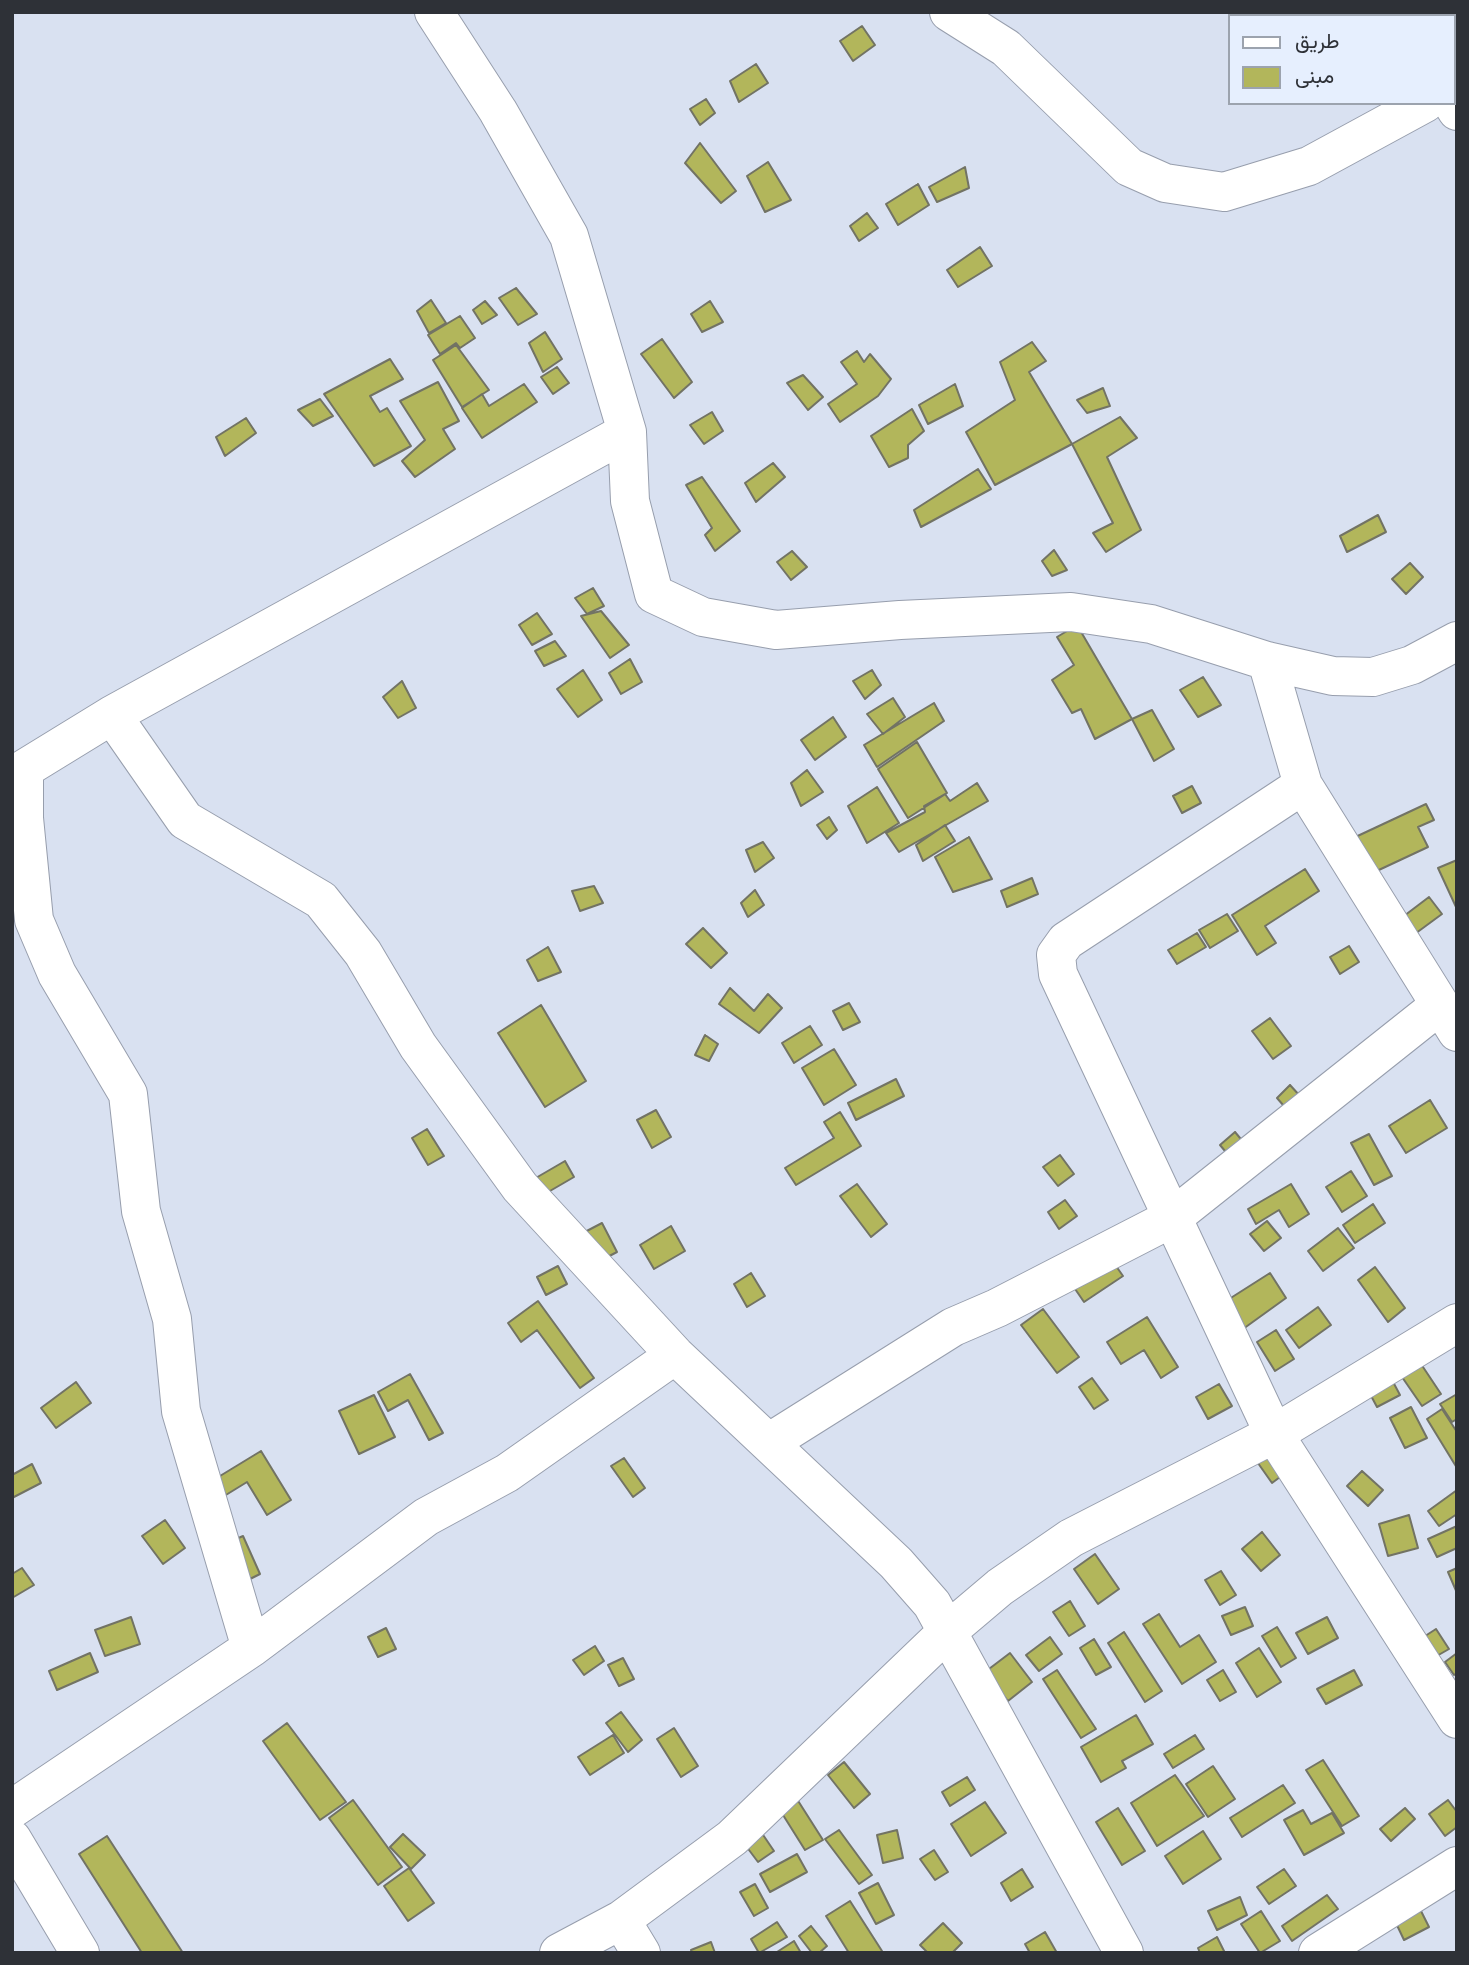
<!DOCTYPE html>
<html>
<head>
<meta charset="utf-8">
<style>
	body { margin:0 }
	#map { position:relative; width:1469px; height:1965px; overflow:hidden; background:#d9e1f1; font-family:Roboto,Vazirmatn,sans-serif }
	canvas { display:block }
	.frame { position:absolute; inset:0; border:14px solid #2e3137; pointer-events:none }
	.legend { position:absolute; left:1228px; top:14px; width:228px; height:91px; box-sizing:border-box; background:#e6effe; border:2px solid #9ca3ae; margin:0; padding:9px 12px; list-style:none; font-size:21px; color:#2e3137 }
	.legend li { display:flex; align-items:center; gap:14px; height:35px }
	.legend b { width:35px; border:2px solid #9ca3ae }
</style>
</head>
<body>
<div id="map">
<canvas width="1469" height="1965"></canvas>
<div class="frame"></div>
<ul class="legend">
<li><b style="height:9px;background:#fff"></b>طريق</li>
<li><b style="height:19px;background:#b2b65b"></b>مبنى</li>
</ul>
</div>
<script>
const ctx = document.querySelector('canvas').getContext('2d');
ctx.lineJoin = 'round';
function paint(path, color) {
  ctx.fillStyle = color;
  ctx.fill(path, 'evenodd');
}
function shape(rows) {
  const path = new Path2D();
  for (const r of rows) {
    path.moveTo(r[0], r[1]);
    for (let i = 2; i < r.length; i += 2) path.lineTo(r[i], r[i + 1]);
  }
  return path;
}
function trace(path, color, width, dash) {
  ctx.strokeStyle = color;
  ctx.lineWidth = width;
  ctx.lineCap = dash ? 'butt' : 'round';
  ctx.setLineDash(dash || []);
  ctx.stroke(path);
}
const building = shape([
	[862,26,875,45,853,61,840,41,862,26],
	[756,64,768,83,739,102,730,81,756,64],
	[706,99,715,113,700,125,690,109,706,99],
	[700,143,736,191,721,203,685,163,700,143],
	[768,162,791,200,765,212,747,176,768,162],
	[965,167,969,188,937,202,929,187,965,167],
	[918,184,929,205,898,225,886,204,918,184],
	[867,213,878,228,859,241,850,226,867,213],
	[980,247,992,266,958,287,947,270,980,247],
	[516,288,537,314,518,325,499,298,516,288],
	[431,300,446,323,429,333,417,311,431,300],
	[485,301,497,315,482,324,473,310,485,301],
	[710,301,723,322,702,332,691,314,710,301],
	[460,316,475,338,460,348,456,343,440,354,428,335,460,316],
	[545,332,562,359,543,372,529,343,545,332],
	[662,339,692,382,674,398,641,354,662,339],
	[1032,342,1046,361,1029,372,1072,444,995,485,966,432,1015,400,1000,362,1032,342],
	[456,345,489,390,462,407,433,360,456,345],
	[857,351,864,362,870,354,891,379,878,396,840,422,828,404,857,384,841,362,857,351],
	[390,359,403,379,370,396,380,412,387,408,411,446,374,466,324,394,390,359],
	[557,367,569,383,553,394,541,377,557,367],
	[803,375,823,397,808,410,787,383,803,375],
	[438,382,459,421,443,429,455,449,415,477,402,461,425,440,400,401,438,382],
	[524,384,537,402,482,438,462,408,482,394,489,406,524,384],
	[955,384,963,406,928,424,919,405,955,384],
	[1103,388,1110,406,1087,413,1077,400,1103,388],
	[320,399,333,416,313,426,298,410,320,399],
	[912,409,924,431,908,445,908,458,889,467,871,436,912,409],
	[712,412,723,431,704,444,690,425,712,412],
	[1120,417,1137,438,1107,457,1141,530,1106,552,1093,533,1113,523,1072,444,1120,417],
	[246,418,256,433,225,456,216,437,246,418],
	[773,463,785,477,756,502,745,483,773,463],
	[978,469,991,489,921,527,914,510,978,469],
	[702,477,740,531,715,551,705,535,712,528,686,485,702,477],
	[1378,515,1386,532,1347,552,1340,536,1378,515],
	[1054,550,1067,570,1052,576,1042,561,1054,550],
	[792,551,807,567,791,580,777,562,792,551],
	[1410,563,1423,577,1406,594,1392,579,1410,563],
	[593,588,604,606,587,614,575,598,593,588],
	[601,611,629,645,610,658,581,616,601,611],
	[537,613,552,634,532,645,519,625,537,613],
	[1077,625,1132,719,1095,739,1081,709,1072,713,1052,680,1074,665,1057,637,1077,625],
	[555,641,566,656,544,666,535,651,555,641],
	[630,659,642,682,621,694,609,673,630,659],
	[583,670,602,700,578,717,557,689,583,670],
	[872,670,881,685,865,699,853,681,872,670],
	[1203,677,1221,705,1198,717,1180,690,1203,677],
	[402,681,416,708,398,718,383,697,402,681],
	[893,698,905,717,883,734,867,714,893,698],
	[934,703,944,721,877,767,864,745,934,703],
	[1152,710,1174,749,1154,761,1132,719,1152,710],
	[833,717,846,737,815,760,801,740,833,717],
	[917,742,947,793,908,818,878,769,917,742],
	[807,770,823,792,801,806,791,783,807,770],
	[977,783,988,801,899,852,886,833,925,812,924,806,945,794,950,801,977,783],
	[1192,786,1201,803,1182,813,1173,796,1192,786],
	[877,787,899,823,867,843,848,806,877,787],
	[1426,804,1434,820,1418,827,1428,847,1366,876,1349,840,1426,804],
	[829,817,837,830,827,839,817,825,829,817],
	[945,825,955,841,923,861,916,845,945,825],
	[969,837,992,879,953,892,935,857,969,837],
	[763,842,774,858,755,872,746,850,763,842],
	[1457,860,1457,906,1456,907,1438,868,1457,860],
	[1305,869,1319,891,1265,926,1276,943,1257,955,1232,915,1305,869],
	[1032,878,1038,894,1007,907,1001,891,1032,878],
	[594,886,603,903,580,911,572,891,594,886],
	[755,890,764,905,748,917,741,903,755,890],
	[1429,897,1442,914,1408,939,1396,922,1429,897],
	[1227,914,1238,931,1210,948,1199,930,1227,914],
	[703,928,727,953,711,968,686,944,703,928],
	[1197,933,1206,947,1177,964,1168,950,1197,933],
	[1349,946,1359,962,1340,974,1330,957,1349,946],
	[548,947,561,972,538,981,527,960,548,947],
	[730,988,754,1011,768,994,782,1008,759,1033,719,1004,730,988],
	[849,1003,860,1022,843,1030,833,1011,849,1003],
	[541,1005,586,1081,545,1107,498,1033,541,1005],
	[1270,1018,1291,1046,1273,1059,1252,1031,1270,1018],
	[810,1026,822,1045,794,1063,782,1043,810,1026],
	[705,1035,718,1044,709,1061,695,1055,705,1035],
	[834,1049,856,1085,824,1105,802,1068,834,1049],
	[896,1079,904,1096,856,1120,848,1103,896,1079],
	[1290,1085,1310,1107,1296,1120,1277,1098,1290,1085],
	[1430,1100,1447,1128,1406,1153,1389,1126,1430,1100],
	[656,1110,671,1137,652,1148,637,1120,656,1110],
	[840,1112,861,1146,796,1185,785,1168,834,1138,824,1122,840,1112],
	[427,1129,444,1156,428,1165,412,1138,427,1129],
	[1235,1132,1250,1150,1235,1163,1220,1145,1235,1132],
	[1369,1134,1392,1176,1374,1185,1351,1143,1369,1134],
	[1060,1155,1074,1174,1058,1186,1043,1167,1060,1155],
	[565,1161,574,1177,531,1202,522,1186,565,1161],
	[1351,1171,1367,1196,1342,1212,1326,1187,1351,1171],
	[857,1184,887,1224,871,1237,840,1196,857,1184],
	[1291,1184,1309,1214,1289,1227,1279,1210,1256,1224,1248,1209,1291,1184],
	[1065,1200,1077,1216,1059,1229,1048,1212,1065,1200],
	[1373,1204,1385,1223,1355,1243,1343,1225,1373,1204],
	[1267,1221,1281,1238,1264,1251,1250,1234,1267,1221],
	[602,1223,617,1252,596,1263,581,1234,602,1223],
	[671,1226,685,1251,654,1269,640,1245,671,1226],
	[1338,1228,1354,1248,1323,1271,1308,1251,1338,1228],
	[1109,1256,1123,1276,1084,1302,1071,1283,1109,1256],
	[558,1266,567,1284,546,1295,537,1277,558,1266],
	[1375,1267,1405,1308,1388,1322,1358,1280,1375,1267],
	[751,1273,765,1296,747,1307,734,1284,751,1273],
	[1270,1273,1286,1298,1243,1329,1226,1301,1270,1273],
	[538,1301,594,1378,580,1388,537,1330,521,1342,508,1323,538,1301],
	[1318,1307,1331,1325,1299,1348,1286,1330,1318,1307],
	[1043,1309,1079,1357,1057,1373,1021,1325,1043,1309],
	[1147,1317,1178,1367,1161,1378,1144,1350,1121,1364,1107,1342,1147,1317],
	[1276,1330,1294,1359,1275,1371,1257,1342,1276,1330],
	[1421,1364,1441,1394,1422,1406,1402,1377,1421,1364],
	[410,1374,443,1433,429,1440,408,1400,388,1411,378,1392,410,1374],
	[1092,1378,1108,1400,1094,1409,1079,1387,1092,1378],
	[1392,1380,1400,1395,1377,1407,1369,1392,1392,1380],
	[76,1382,91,1403,56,1428,41,1408,76,1382],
	[1219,1384,1232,1406,1208,1419,1196,1397,1219,1384],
	[1457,1394,1457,1419,1452,1422,1440,1404,1457,1394],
	[374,1395,395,1437,359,1454,339,1411,374,1395],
	[1411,1407,1427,1438,1405,1448,1390,1418,1411,1407],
	[1442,1409,1457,1432,1457,1468,1427,1419,1442,1409],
	[1270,1445,1288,1471,1272,1483,1253,1456,1270,1445],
	[261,1451,291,1500,267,1515,247,1482,208,1506,197,1490,261,1451],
	[624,1458,645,1488,633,1497,611,1466,624,1458],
	[32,1464,41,1483,12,1498,12,1475,32,1464],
	[1362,1471,1383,1490,1368,1506,1347,1486,1362,1471],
	[1457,1490,1457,1514,1439,1526,1428,1511,1457,1490],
	[1409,1515,1418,1548,1388,1556,1379,1524,1409,1515],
	[165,1520,185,1548,163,1564,142,1536,165,1520],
	[1457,1526,1457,1548,1437,1557,1428,1539,1457,1526],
	[1262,1532,1280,1555,1261,1571,1242,1549,1262,1532],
	[243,1536,260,1574,242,1583,225,1544,243,1536],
	[1095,1554,1119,1589,1098,1604,1074,1569,1095,1554],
	[22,1568,34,1585,12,1598,12,1574,22,1568],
	[1457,1568,1457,1593,1448,1572,1457,1568],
	[1221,1571,1236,1595,1220,1605,1205,1580,1221,1571],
	[1070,1601,1085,1626,1069,1636,1053,1612,1070,1601],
	[1245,1607,1253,1626,1231,1635,1222,1616,1245,1607],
	[1159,1614,1180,1647,1199,1635,1216,1662,1182,1684,1143,1624,1159,1614],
	[131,1617,140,1644,105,1656,95,1630,131,1617],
	[1327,1617,1338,1638,1308,1654,1296,1633,1327,1617],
	[1277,1627,1296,1658,1281,1667,1262,1636,1277,1627],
	[386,1628,396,1649,378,1657,368,1637,386,1628],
	[1436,1629,1449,1649,1435,1657,1422,1638,1436,1629],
	[1124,1632,1162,1691,1145,1702,1108,1643,1124,1632],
	[1050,1637,1062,1654,1039,1671,1026,1655,1050,1637],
	[1094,1639,1111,1667,1096,1675,1080,1648,1094,1639],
	[595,1646,604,1661,584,1675,573,1660,595,1646],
	[1259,1648,1281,1682,1257,1697,1236,1663,1259,1648],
	[90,1653,98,1672,57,1690,49,1671,90,1653],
	[1010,1653,1032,1682,1008,1701,985,1672,1010,1653],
	[1457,1653,1457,1673,1454,1675,1445,1662,1457,1653],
	[623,1658,634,1679,619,1686,608,1665,623,1658],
	[1057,1670,1096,1729,1081,1738,1043,1679,1057,1670],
	[1223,1670,1236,1692,1220,1701,1207,1680,1223,1670],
	[1354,1670,1362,1685,1326,1704,1317,1689,1354,1670],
	[621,1712,642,1740,628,1752,606,1723,621,1712],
	[1136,1715,1153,1744,1122,1761,1126,1768,1101,1782,1081,1747,1136,1715],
	[287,1723,346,1802,320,1820,263,1741,287,1723],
	[674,1728,698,1766,681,1777,657,1739,674,1728],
	[613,1735,624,1753,590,1775,578,1757,613,1735],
	[1195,1735,1204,1749,1173,1768,1164,1754,1195,1735],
	[1323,1760,1359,1816,1342,1826,1306,1770,1323,1760],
	[844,1762,870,1794,854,1808,828,1775,844,1762],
	[1213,1766,1235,1799,1208,1817,1186,1784,1213,1766],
	[1175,1775,1204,1816,1157,1846,1131,1803,1175,1775],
	[967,1777,975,1790,950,1806,942,1792,967,1777],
	[1283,1785,1295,1803,1242,1837,1230,1818,1283,1785],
	[795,1796,823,1840,805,1850,778,1807,795,1796],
	[353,1800,402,1867,378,1885,329,1818,353,1800],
	[1448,1800,1457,1812,1457,1827,1445,1836,1429,1814,1448,1800],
	[985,1802,1006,1833,971,1856,951,1824,985,1802],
	[1118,1808,1145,1851,1122,1865,1096,1822,1118,1808],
	[1405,1808,1415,1819,1391,1841,1380,1829,1405,1808],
	[1303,1810,1311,1824,1332,1813,1344,1833,1304,1855,1284,1820,1303,1810],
	[757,1826,774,1851,758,1862,740,1838,757,1826],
	[839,1830,872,1875,859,1884,825,1839,839,1830],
	[897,1830,903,1858,883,1863,877,1835,897,1830],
	[1203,1831,1221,1859,1183,1884,1165,1856,1203,1831],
	[403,1834,425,1855,411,1869,390,1847,403,1834],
	[107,1836,183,1953,142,1953,79,1854,107,1836],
	[934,1850,948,1872,935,1880,920,1859,934,1850],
	[797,1854,807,1872,770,1892,760,1874,797,1854],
	[409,1868,434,1903,408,1921,384,1886,409,1868],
	[1022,1869,1033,1887,1011,1901,1001,1883,1022,1869],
	[1284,1869,1296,1886,1269,1904,1257,1887,1284,1869],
	[878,1883,894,1915,876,1924,859,1893,878,1883],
	[755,1884,768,1908,754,1916,740,1892,755,1884],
	[1327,1895,1338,1909,1292,1941,1282,1926,1327,1895],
	[1240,1897,1247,1915,1217,1930,1208,1911,1240,1897],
	[850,1901,882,1951,879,1953,849,1953,826,1916,850,1901],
	[1420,1909,1429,1927,1404,1940,1395,1921,1420,1909],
	[1261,1911,1280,1941,1260,1953,1241,1924,1261,1911],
	[777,1922,787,1937,759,1953,751,1939,777,1922],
	[943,1923,962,1943,952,1953,928,1953,920,1945,943,1923],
	[811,1926,827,1946,819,1953,812,1953,799,1936,811,1926],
	[1045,1932,1057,1953,1030,1953,1025,1944,1045,1932],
	[1217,1937,1225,1953,1200,1953,1198,1948,1217,1937],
	[794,1941,801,1953,777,1953,777,1952,794,1941],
	[711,1942,715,1953,692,1953,691,1950,711,1942]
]);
paint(building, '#b2b65b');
trace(building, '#727364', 2);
const minor = shape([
	[434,12,498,111,569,236,627,432,630,501,654,594,703,617,776,630,900,620,1071,612,1151,624,1267,661,1333,676,1373,677,1412,665,1457,641],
	[949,12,1006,48,1129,167,1165,183,1224,192,1309,166,1425,103],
	[1390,12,1393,16],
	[1452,103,1457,111],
	[1267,661,1303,785,1457,1032],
	[112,715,185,820,321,900,363,953,418,1046,520,1187,675,1355,896,1563,932,1604,1124,1953],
	[1303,785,1066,941,1056,955,1058,974,1274,1434,1457,1719],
	[770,1442,953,1327,997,1308,1172,1218,1440,1005],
	[251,1648,181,1411,172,1319,141,1211,128,1094,57,974,34,920,24,818,24,769,112,715,627,432],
	[12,1809,251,1648,426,1517,507,1473,675,1355],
	[12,1839,80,1953],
	[621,1920,641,1953],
	[559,1953,621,1920,732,1838,948,1631,1000,1587,1071,1538,1274,1434,1457,1323],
	[1318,1953,1457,1866]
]);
trace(minor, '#979ead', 40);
trace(minor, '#fff', 38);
</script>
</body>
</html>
